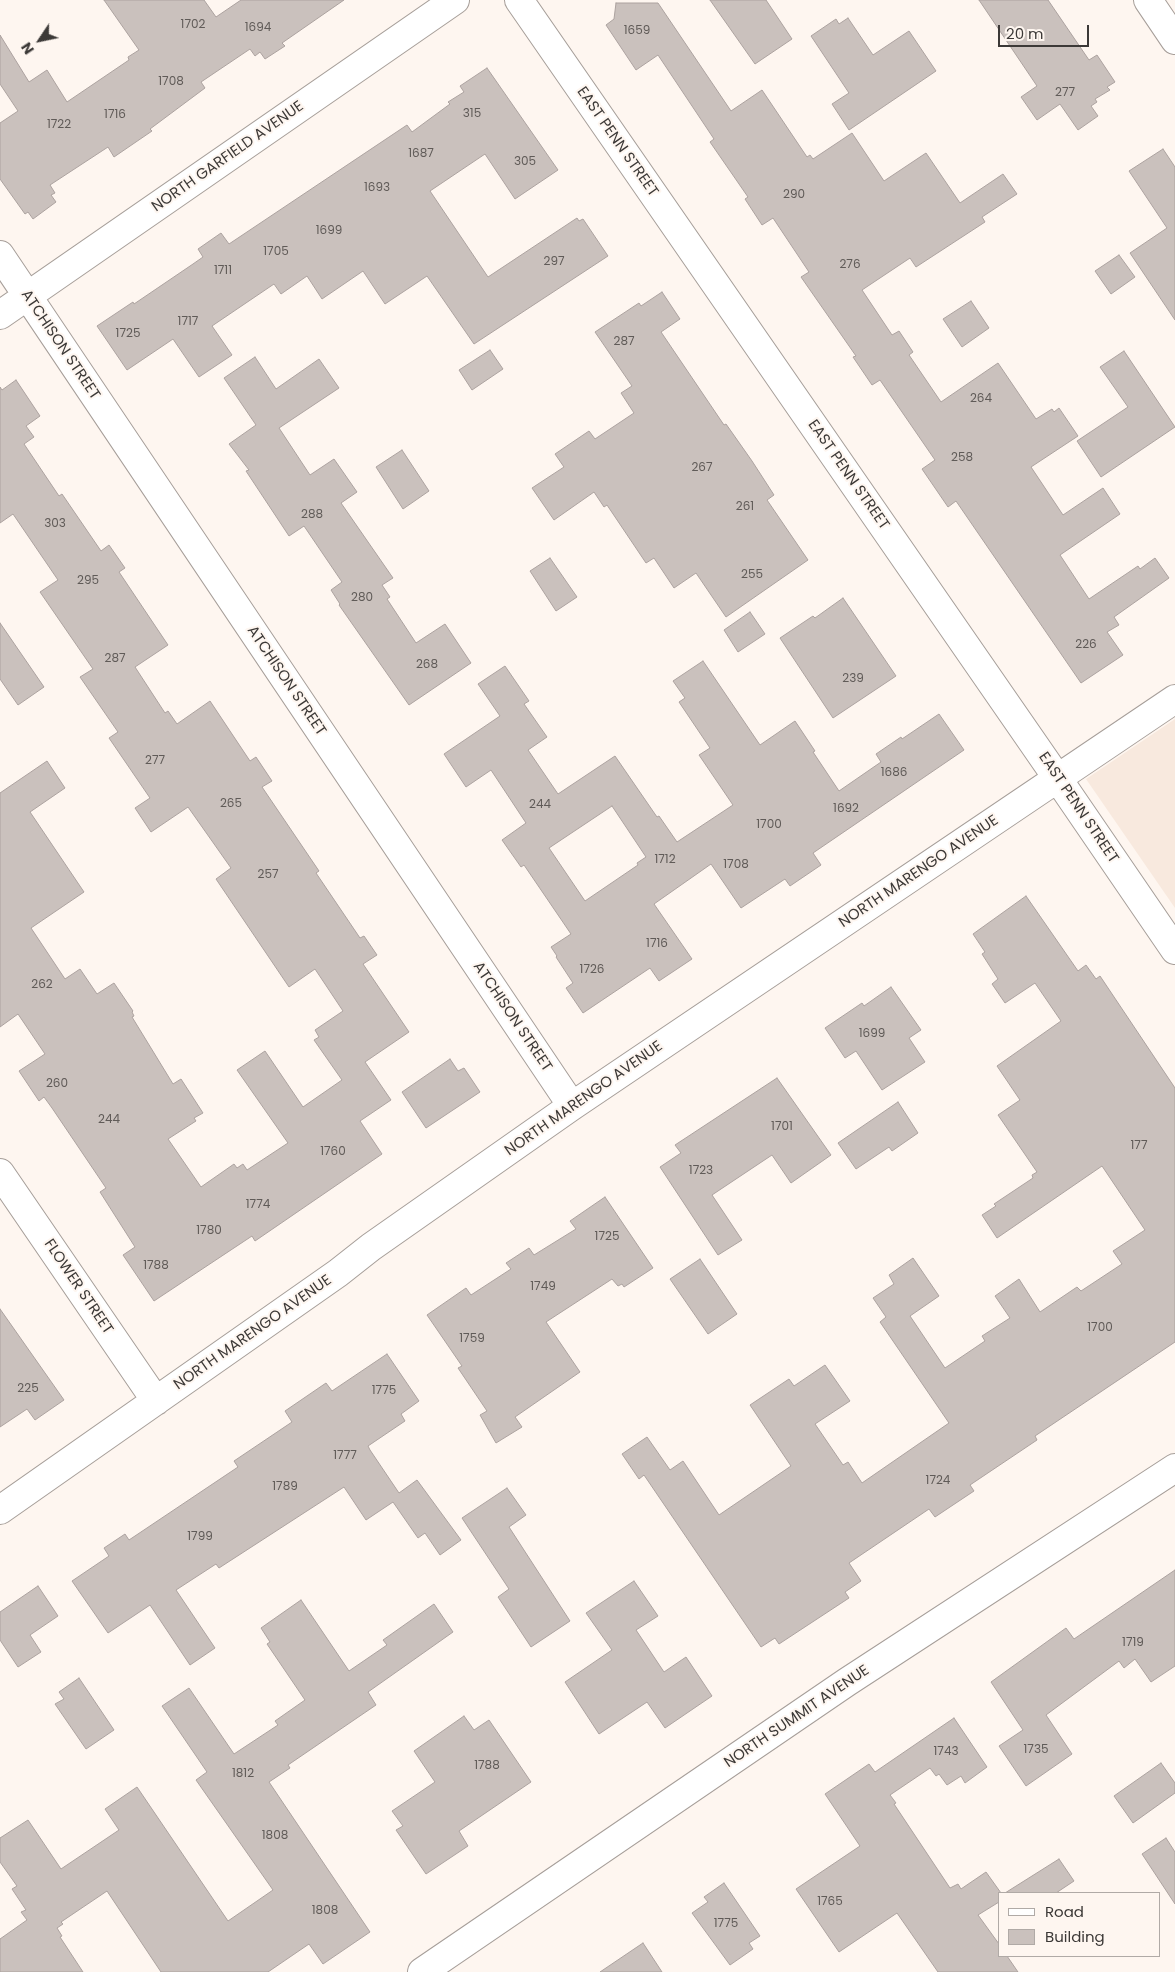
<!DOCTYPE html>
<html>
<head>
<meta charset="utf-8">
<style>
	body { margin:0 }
	#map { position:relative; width:1175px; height:1972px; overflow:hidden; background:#fef6f0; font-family:Poppins,sans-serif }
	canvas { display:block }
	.legend { position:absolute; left:998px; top:1892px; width:162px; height:65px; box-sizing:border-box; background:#fef6f0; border:1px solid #b0aaa6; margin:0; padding:6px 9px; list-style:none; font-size:15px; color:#3c3937 }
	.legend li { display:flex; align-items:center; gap:10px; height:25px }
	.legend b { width:25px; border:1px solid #b0aaa6 }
	.north { position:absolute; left:15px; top:15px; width:50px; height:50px; -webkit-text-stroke:4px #fef6f0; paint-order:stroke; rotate:236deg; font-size:14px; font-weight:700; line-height:20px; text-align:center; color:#3c3937 }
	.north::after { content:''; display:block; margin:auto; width:18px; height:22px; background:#3c3937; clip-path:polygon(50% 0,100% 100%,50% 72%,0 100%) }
	.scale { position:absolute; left:998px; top:25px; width:91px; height:22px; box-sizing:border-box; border:2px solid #3c3937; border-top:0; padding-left:6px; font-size:15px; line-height:18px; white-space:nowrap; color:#3c3937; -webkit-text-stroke:4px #fef6f0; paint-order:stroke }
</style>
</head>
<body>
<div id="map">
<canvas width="1175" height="1972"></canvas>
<ul class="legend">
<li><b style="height:6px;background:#fff"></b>Road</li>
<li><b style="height:14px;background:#cac1bd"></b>Building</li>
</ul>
<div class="north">N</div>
<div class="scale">20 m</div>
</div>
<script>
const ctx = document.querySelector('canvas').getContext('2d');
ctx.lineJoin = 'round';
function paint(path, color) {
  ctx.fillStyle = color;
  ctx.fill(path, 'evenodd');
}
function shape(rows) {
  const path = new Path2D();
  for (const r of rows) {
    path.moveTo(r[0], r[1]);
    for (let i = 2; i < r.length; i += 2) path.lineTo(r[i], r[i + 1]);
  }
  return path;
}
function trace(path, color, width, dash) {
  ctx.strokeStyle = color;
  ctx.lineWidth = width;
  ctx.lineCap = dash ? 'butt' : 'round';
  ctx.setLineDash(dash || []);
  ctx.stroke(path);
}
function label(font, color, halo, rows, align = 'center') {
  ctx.font = font + ' Poppins,sans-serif';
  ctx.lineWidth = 4;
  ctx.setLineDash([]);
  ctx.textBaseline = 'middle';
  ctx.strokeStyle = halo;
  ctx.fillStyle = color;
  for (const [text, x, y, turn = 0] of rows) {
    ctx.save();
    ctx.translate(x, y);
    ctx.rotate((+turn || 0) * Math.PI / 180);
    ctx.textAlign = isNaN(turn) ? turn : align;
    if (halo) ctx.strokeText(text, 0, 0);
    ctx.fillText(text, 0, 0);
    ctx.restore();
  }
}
paint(shape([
	[1175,719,1175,908,1086,779]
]), '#f8e9de');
const building = shape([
	[104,0,204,0,216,17,241,0,344,0,282,43,285,46,265,59,260,52,255,56,250,49,201,82,205,88,150,129,152,131,114,157,108,147,50,185,55,193,51,195,56,202,33,219,28,212,25,214,0,179,0,123,18,111,0,84,0,35,29,82,47,70,67,102,129,60,128,57,139,50,104,0],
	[710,0,766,0,792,39,755,64,710,0],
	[979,0,1048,0,1089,60,1097,55,1115,82,1107,87,1110,90,1095,99,1097,102,1091,106,1098,116,1078,130,1060,104,1037,120,1021,97,1037,86,979,0],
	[616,3,658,3,731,111,762,90,807,157,810,155,813,159,852,133,884,181,926,153,960,203,1003,174,1017,194,982,217,985,222,916,267,910,258,862,290,892,335,899,331,913,352,909,355,941,402,998,363,1036,419,1052,409,1054,412,1059,408,1078,436,1031,467,1063,515,1103,488,1120,514,1060,555,1089,599,1138,566,1140,569,1155,558,1169,578,1114,617,1119,625,1107,632,1123,655,1081,683,956,501,948,507,922,469,935,460,880,380,872,385,853,357,856,356,801,277,809,272,773,218,762,225,745,199,748,197,710,142,714,139,658,55,636,70,606,25,614,19,616,3],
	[848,18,873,55,909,31,936,71,849,130,832,104,849,93,811,36,836,19,839,24,848,18],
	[487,68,558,170,515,199,485,154,430,191,488,277,577,218,579,221,583,219,608,256,474,344,427,276,385,304,363,271,322,299,307,276,281,294,274,284,212,326,232,355,199,377,173,339,127,370,97,326,133,302,134,304,193,264,203,257,198,249,221,233,229,244,407,125,412,132,450,104,448,102,464,92,460,86,487,68],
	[1163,149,1175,167,1175,320,1130,253,1167,228,1129,171,1163,149],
	[1119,255,1135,277,1111,294,1095,271,1119,255],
	[662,292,680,319,661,332,724,425,726,424,752,461,774,495,767,500,808,560,726,617,696,573,674,588,654,558,646,563,607,505,604,507,594,492,554,520,532,488,564,467,555,454,589,431,595,439,634,413,621,393,632,386,595,332,639,303,641,306,662,292],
	[971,301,989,328,962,347,943,319,971,301],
	[490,350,503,369,472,390,459,370,490,350],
	[1124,351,1175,427,1101,477,1077,441,1128,407,1100,367,1124,351],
	[255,357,276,389,319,359,339,388,279,428,310,475,334,459,357,492,341,503,393,578,382,585,390,597,387,599,416,643,445,624,471,663,409,705,339,605,340,604,331,590,342,582,304,526,289,536,246,471,249,470,229,444,256,425,224,378,255,357],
	[16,380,40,416,26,426,34,437,24,444,59,496,62,494,101,551,109,545,125,568,119,572,168,645,135,667,165,713,168,711,177,724,210,701,250,761,256,757,272,781,262,787,319,871,316,873,360,938,364,936,377,955,363,964,409,1032,365,1062,391,1100,360,1121,382,1154,255,1241,252,1236,154,1301,123,1255,135,1247,100,1192,106,1188,52,1108,44,1097,39,1101,19,1071,45,1054,18,1014,0,1027,0,793,47,761,65,788,30,812,84,892,31,928,65,979,80,969,97,994,114,983,133,1011,132,1012,134,1016,132,1017,173,1084,181,1079,203,1113,194,1118,196,1121,168,1139,201,1187,234,1164,237,1168,243,1164,247,1170,288,1143,237,1070,265,1051,303,1107,342,1080,314,1040,319,1037,315,1030,343,1011,315,969,289,987,216,879,231,868,188,807,151,832,135,808,150,798,109,738,118,732,80,677,93,669,40,592,58,580,13,514,0,523,0,387,2,390,16,380],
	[402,450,429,491,403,509,376,467,402,450],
	[550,558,577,597,556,611,530,571,550,558],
	[843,598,896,676,833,718,780,638,813,616,815,618,843,598],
	[750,612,765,634,738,652,724,630,750,612],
	[0,623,44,687,18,705,0,679,0,623],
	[703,661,760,745,795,721,815,751,813,752,839,791,881,762,876,754,901,737,902,739,939,714,964,750,813,853,821,865,790,886,785,879,741,908,711,864,654,904,692,959,659,981,650,968,583,1013,566,988,573,983,556,957,557,956,551,947,571,934,524,865,521,867,502,840,526,823,491,770,466,787,444,754,500,716,478,684,505,666,529,701,524,704,547,737,528,750,558,794,615,756,657,817,659,816,677,842,733,805,699,755,710,748,679,702,685,698,673,681,703,661],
	[612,806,646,857,637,863,638,865,585,901,549,848,612,806],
	[1026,896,1078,971,1086,965,1096,979,1100,976,1175,1088,1175,1342,1035,1436,1037,1440,970,1485,974,1491,935,1517,929,1509,849,1563,861,1581,845,1592,849,1598,779,1644,775,1638,761,1647,644,1475,639,1479,622,1454,647,1437,670,1470,683,1461,719,1515,791,1466,750,1405,789,1379,794,1386,825,1365,850,1401,815,1424,843,1465,848,1462,862,1483,949,1423,880,1322,886,1317,873,1298,894,1284,889,1275,913,1258,939,1296,910,1316,945,1368,985,1341,982,1336,1010,1318,995,1296,1019,1279,1040,1312,1077,1287,1081,1291,1122,1264,1113,1251,1145,1230,1102,1166,997,1238,982,1215,996,1206,994,1204,1033,1178,1032,1175,1037,1172,998,1115,1020,1100,997,1066,1061,1021,1035,983,1005,1003,992,984,998,979,982,954,985,952,973,934,1026,896],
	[891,987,921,1030,909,1038,925,1062,882,1090,856,1051,845,1058,825,1028,862,1003,864,1006,891,987],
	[450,1059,458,1071,464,1068,480,1092,426,1128,402,1092,450,1059],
	[777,1078,831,1155,791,1183,772,1155,712,1195,742,1240,718,1255,660,1167,681,1153,675,1145,777,1078],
	[898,1102,918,1133,892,1151,889,1147,856,1169,838,1143,898,1102],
	[605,1197,653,1268,624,1287,622,1284,618,1286,612,1279,546,1322,580,1372,515,1417,522,1427,496,1443,480,1415,487,1411,458,1368,462,1366,427,1315,466,1288,471,1295,511,1269,506,1263,529,1248,534,1255,576,1229,570,1221,605,1197],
	[700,1259,737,1314,708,1334,670,1279,700,1259],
	[0,1309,64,1400,35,1420,27,1409,0,1427,0,1309],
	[387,1354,419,1401,401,1414,405,1421,368,1446,370,1450,399,1493,417,1480,461,1540,440,1555,425,1533,418,1538,393,1502,366,1520,344,1487,219,1568,216,1564,176,1590,215,1648,190,1665,150,1605,108,1633,72,1581,109,1556,104,1548,125,1534,129,1540,238,1467,234,1461,292,1422,285,1411,326,1383,332,1391,387,1354],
	[507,1488,526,1515,509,1527,570,1621,531,1647,498,1597,509,1589,462,1518,507,1488],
	[1175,1570,1175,1666,1151,1682,1135,1659,1124,1668,1119,1661,1046,1715,1072,1754,1026,1786,999,1746,1023,1730,991,1682,1066,1628,1074,1639,1175,1570],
	[634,1581,658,1616,636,1630,664,1672,686,1657,712,1696,665,1728,647,1702,599,1734,565,1682,612,1650,586,1613,634,1581],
	[38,1586,58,1616,30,1635,41,1652,18,1667,0,1640,0,1612,38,1586],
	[301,1600,349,1671,387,1645,383,1640,434,1604,453,1632,368,1692,376,1705,288,1765,290,1768,269,1782,370,1932,323,1964,309,1944,268,1972,161,1972,107,1891,61,1922,63,1924,57,1928,62,1936,60,1937,83,1972,0,1972,0,1939,27,1920,21,1912,26,1910,12,1889,17,1886,0,1862,0,1838,28,1820,61,1869,119,1830,105,1809,137,1787,228,1921,273,1890,196,1780,207,1772,162,1706,189,1688,234,1754,278,1725,275,1721,305,1700,267,1644,270,1642,261,1628,301,1600],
	[79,1678,114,1730,86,1749,55,1704,64,1699,59,1692,79,1678],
	[464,1716,474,1730,489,1720,531,1782,459,1831,468,1846,426,1874,396,1830,403,1826,392,1811,435,1782,414,1751,464,1716],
	[954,1718,987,1767,965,1783,961,1776,947,1785,939,1774,936,1776,930,1768,890,1795,896,1803,894,1804,950,1888,958,1884,961,1889,986,1872,1001,1893,999,1893,999,1902,978,1915,999,1944,999,1956,1007,1956,1018,1972,938,1972,897,1913,839,1952,796,1889,860,1846,825,1794,869,1764,875,1772,954,1718],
	[1161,1763,1175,1783,1175,1793,1133,1823,1114,1796,1161,1763],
	[1166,1838,1175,1852,1175,1904,1142,1854,1166,1838],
	[1059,1859,1074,1881,1056,1893,1005,1893,1059,1859],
	[724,1883,760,1936,749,1943,753,1949,730,1965,692,1913,708,1902,704,1897,724,1883],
	[643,1943,662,1972,600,1972,643,1943]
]);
paint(building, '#cac1bd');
trace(building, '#aca29f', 1);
const minor = shape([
	[519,0,1058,779,1175,950],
	[1148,0,1175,40],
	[0,255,572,1106],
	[0,315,455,0],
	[0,1173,156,1401],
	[0,1510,338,1273,371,1247,572,1106,1175,699],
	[422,1972,847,1682,1175,1468]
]);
trace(minor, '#a69e99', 30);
trace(minor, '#fff', 28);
label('12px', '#605b58', null, [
	["1702",193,25],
	["1694",258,28],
	["1659",637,31],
	["1708",171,82],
	["277",1065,93],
	["315",472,114],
	["1716",115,115],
	["1722",59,125],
	["1687",421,154],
	["305",525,162],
	["1693",377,188],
	["290",794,195],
	["1699",329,231],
	["1705",276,252],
	["297",554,262],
	["276",850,265],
	["1711",223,271],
	["1717",188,322],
	["1725",128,334],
	["287",624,342],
	["264",981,399],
	["258",962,458],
	["267",702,468],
	["261",745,507],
	["288",312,515],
	["303",55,524],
	["255",752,575],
	["295",88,581],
	["280",362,598],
	["226",1086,645],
	["287",115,659],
	["268",427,665],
	["239",853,679],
	["277",155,761],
	["1686",894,773],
	["265",231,804],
	["244",540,805],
	["1692",846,809],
	["1700",769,825],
	["1712",665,860],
	["1708",736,865],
	["257",268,875],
	["1716",657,944],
	["1726",592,970],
	["262",42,985],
	["1699",872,1034],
	["260",57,1084],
	["244",109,1120],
	["1701",782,1127],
	["177",1139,1146],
	["1760",333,1152],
	["1723",701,1171],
	["1774",258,1205],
	["1780",209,1231],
	["1725",607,1237],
	["1788",156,1266],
	["1749",543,1287],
	["1700",1100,1328],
	["1759",472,1339],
	["225",28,1389],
	["1775",384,1391],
	["1777",345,1456],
	["1724",938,1481],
	["1789",285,1487],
	["1799",200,1537],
	["1719",1133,1643],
	["1735",1036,1750],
	["1743",946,1752],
	["1788",487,1766],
	["1812",243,1774],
	["1808",275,1836],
	["1765",830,1902],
	["1808",325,1911],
	["1775",726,1924]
]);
label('15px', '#3c3937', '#fef6f0', [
	["EAST PENN STREET",617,142,55],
	["NORTH GARFIELD AVENUE",228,157,-35],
	["ATCHISON STREET",60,345,56],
	["EAST PENN STREET",848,475,55],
	["ATCHISON STREET",286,681,56],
	["EAST PENN STREET",1078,808,56],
	["NORTH MARENGO AVENUE",919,872,-34],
	["ATCHISON STREET",512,1017,56],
	["NORTH MARENGO AVENUE",584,1099,-35],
	["FLOWER STREET",78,1287,56],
	["NORTH MARENGO AVENUE",253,1333,-35],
	["NORTH SUMMIT AVENUE",797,1717,-34]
]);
</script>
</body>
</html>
